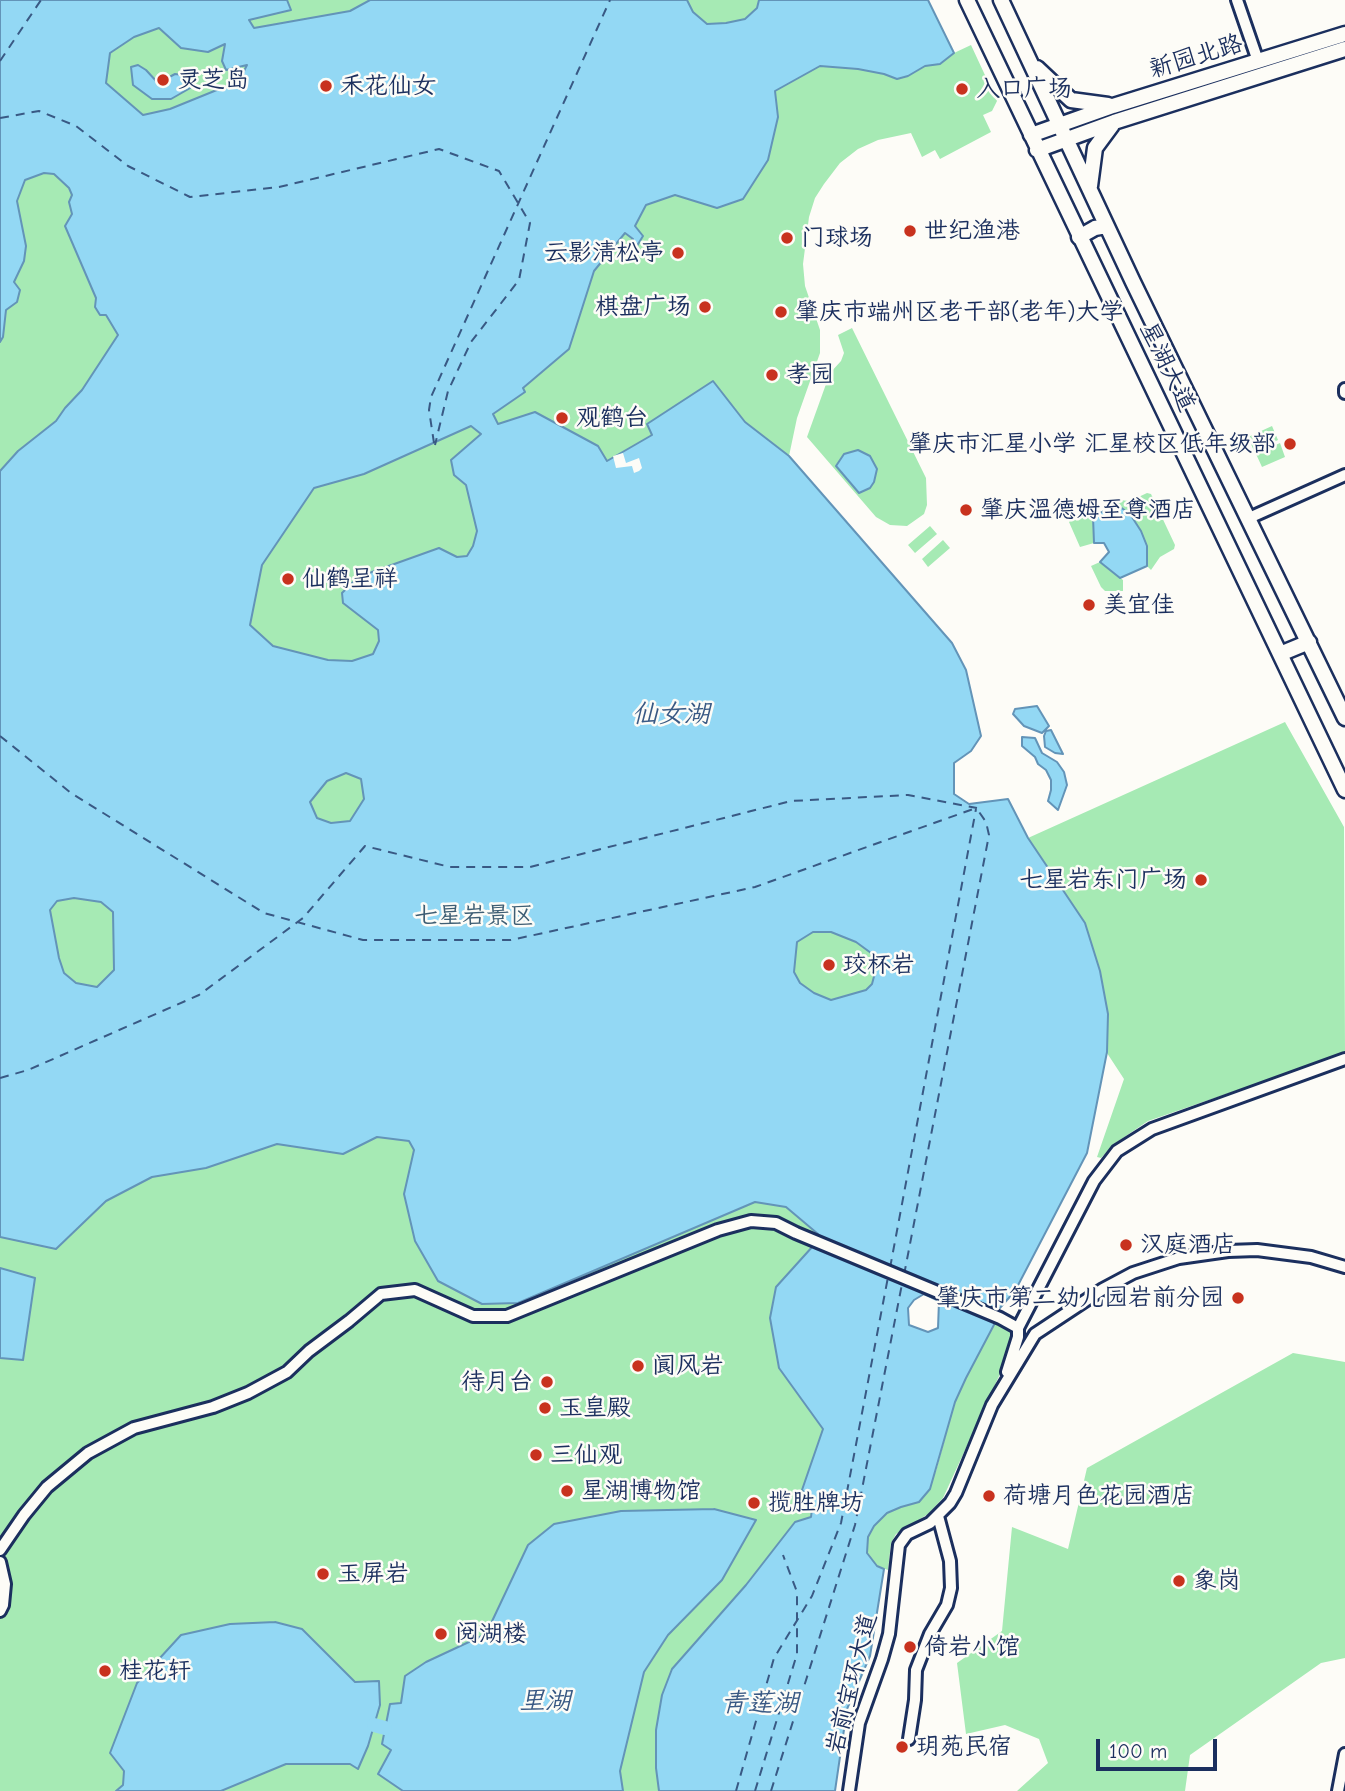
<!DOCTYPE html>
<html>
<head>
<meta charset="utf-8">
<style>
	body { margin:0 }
	#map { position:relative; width:1345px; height:1791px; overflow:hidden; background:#fdfcf7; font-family:"Comic Neue",sans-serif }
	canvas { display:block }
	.scale { position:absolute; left:1096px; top:1739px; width:121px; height:32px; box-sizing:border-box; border:4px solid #1b2f5e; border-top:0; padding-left:9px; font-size:21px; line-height:24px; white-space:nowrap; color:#1b2f5e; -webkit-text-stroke:5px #fdfcf7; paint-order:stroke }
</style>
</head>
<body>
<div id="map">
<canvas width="1345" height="1791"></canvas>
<div class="scale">100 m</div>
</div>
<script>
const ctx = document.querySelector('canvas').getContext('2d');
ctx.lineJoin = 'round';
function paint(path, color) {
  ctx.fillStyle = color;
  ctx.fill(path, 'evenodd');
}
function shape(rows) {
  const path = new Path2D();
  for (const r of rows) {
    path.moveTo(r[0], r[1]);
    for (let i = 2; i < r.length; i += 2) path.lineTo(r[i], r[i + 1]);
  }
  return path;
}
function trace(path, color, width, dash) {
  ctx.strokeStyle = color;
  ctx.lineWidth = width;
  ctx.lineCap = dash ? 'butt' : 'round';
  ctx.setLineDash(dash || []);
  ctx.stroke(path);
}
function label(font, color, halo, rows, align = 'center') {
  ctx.font = font + ' "Comic Neue","LXGW WenKai TC",sans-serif';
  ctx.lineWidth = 5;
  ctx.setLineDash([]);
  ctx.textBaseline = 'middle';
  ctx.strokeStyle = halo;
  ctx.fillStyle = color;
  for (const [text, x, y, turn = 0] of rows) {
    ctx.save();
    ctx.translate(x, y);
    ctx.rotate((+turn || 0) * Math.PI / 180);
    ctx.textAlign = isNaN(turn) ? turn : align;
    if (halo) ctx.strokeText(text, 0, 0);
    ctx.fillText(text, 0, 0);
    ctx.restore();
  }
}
paint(shape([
	[0,0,928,0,954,53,971,45,997,101,992,111,983,115,991,132,940,159,935,150,922,157,911,133,878,140,858,149,840,163,824,184,815,198,809,217,803,264,805,286,820,330,820,353,797,418,789,456,952,643,966,670,981,736,971,751,954,763,955,795,969,804,1008,799,1028,838,1285,722,1344,827,1345,1053,1148,1121,1114,1144,1101,1158,1097,1157,1124,1079,1107,1053,1087,1153,1015,1291,998,1309,996,1321,1012,1333,1011,1350,943,1498,928,1514,896,1534,891,1543,888,1570,877,1566,871,1560,867,1553,867,1537,874,1526,887,1513,901,1507,919,1502,936,1471,955,1402,966,1378,958,1306,813,1246,786,1275,812,1411,823,1429,802,1490,813,1501,811,1517,795,1522,746,1585,672,1669,656,1730,659,1791,0,1791],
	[852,328,926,478,927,505,924,514,907,526,890,525,876,517,807,437,830,373,841,361,844,353,838,335],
	[1272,426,1278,440,1254,451,1248,437],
	[1280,443,1285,457,1262,467,1256,454],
	[1147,493,1151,494,1175,545,1174,549,1160,557,1151,570,1147,566,1147,546,1130,514,1116,504,1119,500,1130,501],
	[1085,510,1093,517,1094,543,1080,547,1069,522,1072,517],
	[930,526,937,534,915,553,908,545],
	[943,540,950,548,928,567,922,559],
	[1100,562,1123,580,1123,591,1105,591,1101,587,1091,566],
	[1293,1353,1345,1362,1345,1658,1321,1663,1190,1755,1185,1791,1017,1791,1048,1763,1039,1739,1005,1725,966,1734,957,1663,1002,1631,1012,1527,1068,1549,1087,1468]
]), '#a6eab4');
const water = shape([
	[0,0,287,0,291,10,249,20,254,28,350,11,370,0,687,0,693,12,707,24,726,23,745,19,757,8,759,0,928,0,954,53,940,64,925,66,908,76,897,79,884,74,858,69,820,66,775,91,778,117,768,160,743,199,717,208,675,195,646,205,635,226,643,236,632,254,625,251,633,239,625,233,594,271,569,349,523,388,525,392,493,414,498,424,535,412,598,446,607,461,652,435,647,424,713,381,745,422,789,456,952,643,966,670,981,736,971,751,954,763,954,794,969,804,1008,799,1028,838,1085,923,1100,971,1108,1014,1107,1052,1087,1153,1015,1291,999,1309,996,1321,966,1378,955,1402,930,1489,919,1502,901,1507,887,1513,874,1526,868,1537,867,1553,877,1566,884,1569,870,1656,847,1709,835,1791,659,1791,656,1768,656,1730,662,1695,672,1669,746,1585,795,1522,811,1517,813,1501,802,1490,823,1429,779,1368,770,1318,776,1287,813,1246,818,1234,786,1207,755,1202,518,1303,482,1304,438,1281,415,1241,404,1194,414,1150,409,1141,377,1137,343,1154,277,1144,206,1168,152,1177,106,1201,56,1249,0,1237,0,471,18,451,56,421,65,408,82,390,118,335,106,315,100,315,95,307,96,298,65,226,72,214,69,202,72,195,69,188,54,174,44,173,25,180,17,201,26,246,24,261,14,282,20,290,17,302,6,310,3,337,0,342,0,0],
	[159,28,181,48,208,52,225,44,222,61,226,70,247,65,239,81,170,109,143,115,106,83,110,53,134,37,159,28],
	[471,426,481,434,451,460,454,475,466,485,477,531,473,546,467,556,457,557,439,548,358,577,342,593,343,603,378,630,379,641,373,654,352,661,328,660,273,646,250,625,262,565,314,488,364,474,471,426],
	[346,773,361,779,364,799,350,821,331,823,317,818,310,802,327,781,346,773],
	[74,898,101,902,113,912,114,970,97,987,76,983,64,973,59,958,50,910,57,901,74,898],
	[813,932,831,932,856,942,871,953,876,969,872,984,866,990,831,1000,814,993,800,983,794,972,797,942,813,932],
	[924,1294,939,1301,938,1328,928,1332,909,1325,908,1308,914,1300,924,1294],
	[138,65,146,70,158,83,175,74,190,76,192,87,171,99,152,99,133,85,131,67,138,65],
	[858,450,870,456,877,469,874,482,870,488,859,493,836,466,844,454,858,450],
	[1116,504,1130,514,1141,531,1147,546,1147,566,1120,578,1100,562,1109,552,1104,543,1094,543,1093,517,1116,504],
	[1037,706,1049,726,1042,733,1024,726,1013,714,1015,709,1037,706],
	[1051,730,1063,754,1055,753,1045,747,1044,736,1046,731,1051,730],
	[1022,737,1035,738,1042,753,1057,762,1064,772,1067,785,1058,810,1048,801,1051,790,1051,780,1046,770,1038,764,1035,757,1022,746,1022,737],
	[0,1268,35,1278,23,1360,0,1358,0,1268],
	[714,1509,756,1520,722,1580,668,1635,644,1672,620,1771,623,1791,403,1791,378,1774,391,1750,382,1744,390,1704,401,1703,405,1676,426,1662,486,1634,528,1545,554,1524,621,1511,714,1509],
	[275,1622,302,1629,355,1682,379,1681,380,1705,368,1746,358,1769,350,1764,286,1764,221,1791,116,1791,123,1785,124,1771,110,1753,137,1683,181,1635,230,1624,275,1622]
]);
paint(water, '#93d8f4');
trace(water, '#6394b8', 2);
paint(shape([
	[623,453,626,463,639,458,642,468,639,471,634,473,632,466,616,468,613,456]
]), '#fdfcf7');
trace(shape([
	[374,1725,385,1728]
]), '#93d8f4', 14);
trace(shape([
	[0,61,41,0],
	[0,118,39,111,76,126,128,166,190,197,279,187,439,149,499,171,530,223,519,280,471,342,448,391,435,445],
	[434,443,429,410,431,397,610,0],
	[0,736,71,793,264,913,363,940,511,940,755,887,976,808],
	[0,1078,28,1070,199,995,303,918,365,846,450,867,530,867,791,801,908,795,977,808],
	[890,1268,976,809],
	[904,1275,989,835,986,822,977,809],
	[736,1791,774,1658,812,1596,841,1523,888,1277],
	[755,1791,797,1654,797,1592,783,1555],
	[771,1791,855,1525,902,1284]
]), '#395984', 2, [9, 7]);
const minor = shape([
	[1237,0,1258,61],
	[1345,389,1345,393],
	[1249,518,1345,475],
	[1007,1372,1018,1337,1018,1328,1094,1181,1117,1151,1152,1129,1345,1059],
	[0,1550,24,1515,47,1487,88,1453,134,1428,213,1407,248,1393,287,1372,309,1351,349,1321,381,1294,415,1290,473,1316,507,1316,718,1230,751,1221,776,1223,796,1233,1000,1318,1018,1328],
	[0,1562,5,1584,3,1605,0,1611],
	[909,1739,915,1700,916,1670,930,1634,947,1605,951,1588,950,1561,938,1516],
	[849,1791,859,1723,882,1659,889,1634,899,1545,907,1534,930,1523,950,1503,956,1493,992,1405,1035,1334,1103,1289,1133,1273,1179,1258,1228,1251,1257,1250,1311,1257,1345,1267],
	[1338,1791,1345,1754]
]);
const major = shape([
	[967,0,1345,790],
	[1001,0,1133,282,1345,718],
	[1037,68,1071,100,1108,105],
	[1031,135,1113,106,1345,34],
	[1037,150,1114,122,1345,49],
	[1090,186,1095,148,1112,125],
	[1079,237,1095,228,1106,226],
	[1280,654,1309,642]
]);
trace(minor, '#1b2f5e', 16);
trace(major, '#1b2f5e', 19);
trace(minor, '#fdfcf7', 10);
trace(major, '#fdfcf7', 14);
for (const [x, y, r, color] of [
	[163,80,7,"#c8321e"],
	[326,86,7,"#c8321e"],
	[962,89,7,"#c8321e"],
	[910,231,7,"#c8321e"],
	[787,238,7,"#c8321e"],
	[678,253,7,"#c8321e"],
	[705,307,7,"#c8321e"],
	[781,312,7,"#c8321e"],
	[772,375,7,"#c8321e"],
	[562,418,7,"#c8321e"],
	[1290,444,7,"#c8321e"],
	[966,510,7,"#c8321e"],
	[288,579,7,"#c8321e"],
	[1089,605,7,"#c8321e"],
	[1201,880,7,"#c8321e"],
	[829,965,7,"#c8321e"],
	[1126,1245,7,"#c8321e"],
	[1238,1298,7,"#c8321e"],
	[638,1366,7,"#c8321e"],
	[547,1382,7,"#c8321e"],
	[545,1408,7,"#c8321e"],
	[536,1455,7,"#c8321e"],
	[567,1491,7,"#c8321e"],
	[989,1496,7,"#c8321e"],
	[754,1503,7,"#c8321e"],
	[323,1574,7,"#c8321e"],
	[1179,1581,7,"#c8321e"],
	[441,1634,7,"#c8321e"],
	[910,1647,7,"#c8321e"],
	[105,1671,7,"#c8321e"],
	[902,1747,7,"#c8321e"]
]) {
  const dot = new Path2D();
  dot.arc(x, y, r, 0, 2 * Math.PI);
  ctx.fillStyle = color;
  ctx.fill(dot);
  trace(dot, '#fdfcf7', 2.5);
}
label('24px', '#1b2f5e', '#fdfcf7', [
	["新园北路",1196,57,-17],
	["星湖大道",1167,367,64],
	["岩前宝环大道",852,1684,-76]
]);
label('24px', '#1b2f5e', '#fdfcf7', [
	["灵芝岛",177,80],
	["禾花仙女",340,86],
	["入口广场",976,89],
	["世纪渔港",924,231],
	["门球场",801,238],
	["云影清松亭",664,253,"right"],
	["棋盘广场",691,307,"right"],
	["肇庆市端州区老干部(老年)大学",795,312],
	["孝园",786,375],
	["观鹤台",576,418],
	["肇庆市汇星小学 汇星校区低年级部",1276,444,"right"],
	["肇庆温德姆至尊酒店",980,510],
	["仙鹤呈祥",302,579],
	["美宜佳",1103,605],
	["七星岩东门广场",1187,880,"right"],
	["珓杯岩",843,965],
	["汉庭酒店",1140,1245],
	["肇庆市第二幼儿园岩前分园",1224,1298,"right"],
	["阆风岩",652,1366],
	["待月台",533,1382,"right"],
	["玉皇殿",559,1408],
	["三仙观",550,1455],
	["星湖博物馆",581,1491],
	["荷塘月色花园酒店",1003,1496],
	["揽胜牌坊",768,1503],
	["玉屏岩",337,1574],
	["象岗",1193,1581],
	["阅湖楼",455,1634],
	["倚岩小馆",924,1647],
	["桂花轩",119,1671],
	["玥苑民宿",916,1747]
], 'left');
label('24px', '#3e5e74', '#fdfcf7', [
	["七星岩景区",474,916]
]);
label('italic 26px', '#395984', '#fdfcf7', [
	["仙女湖",671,715],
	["里湖",545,1702],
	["青莲湖",760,1704]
]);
</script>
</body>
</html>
